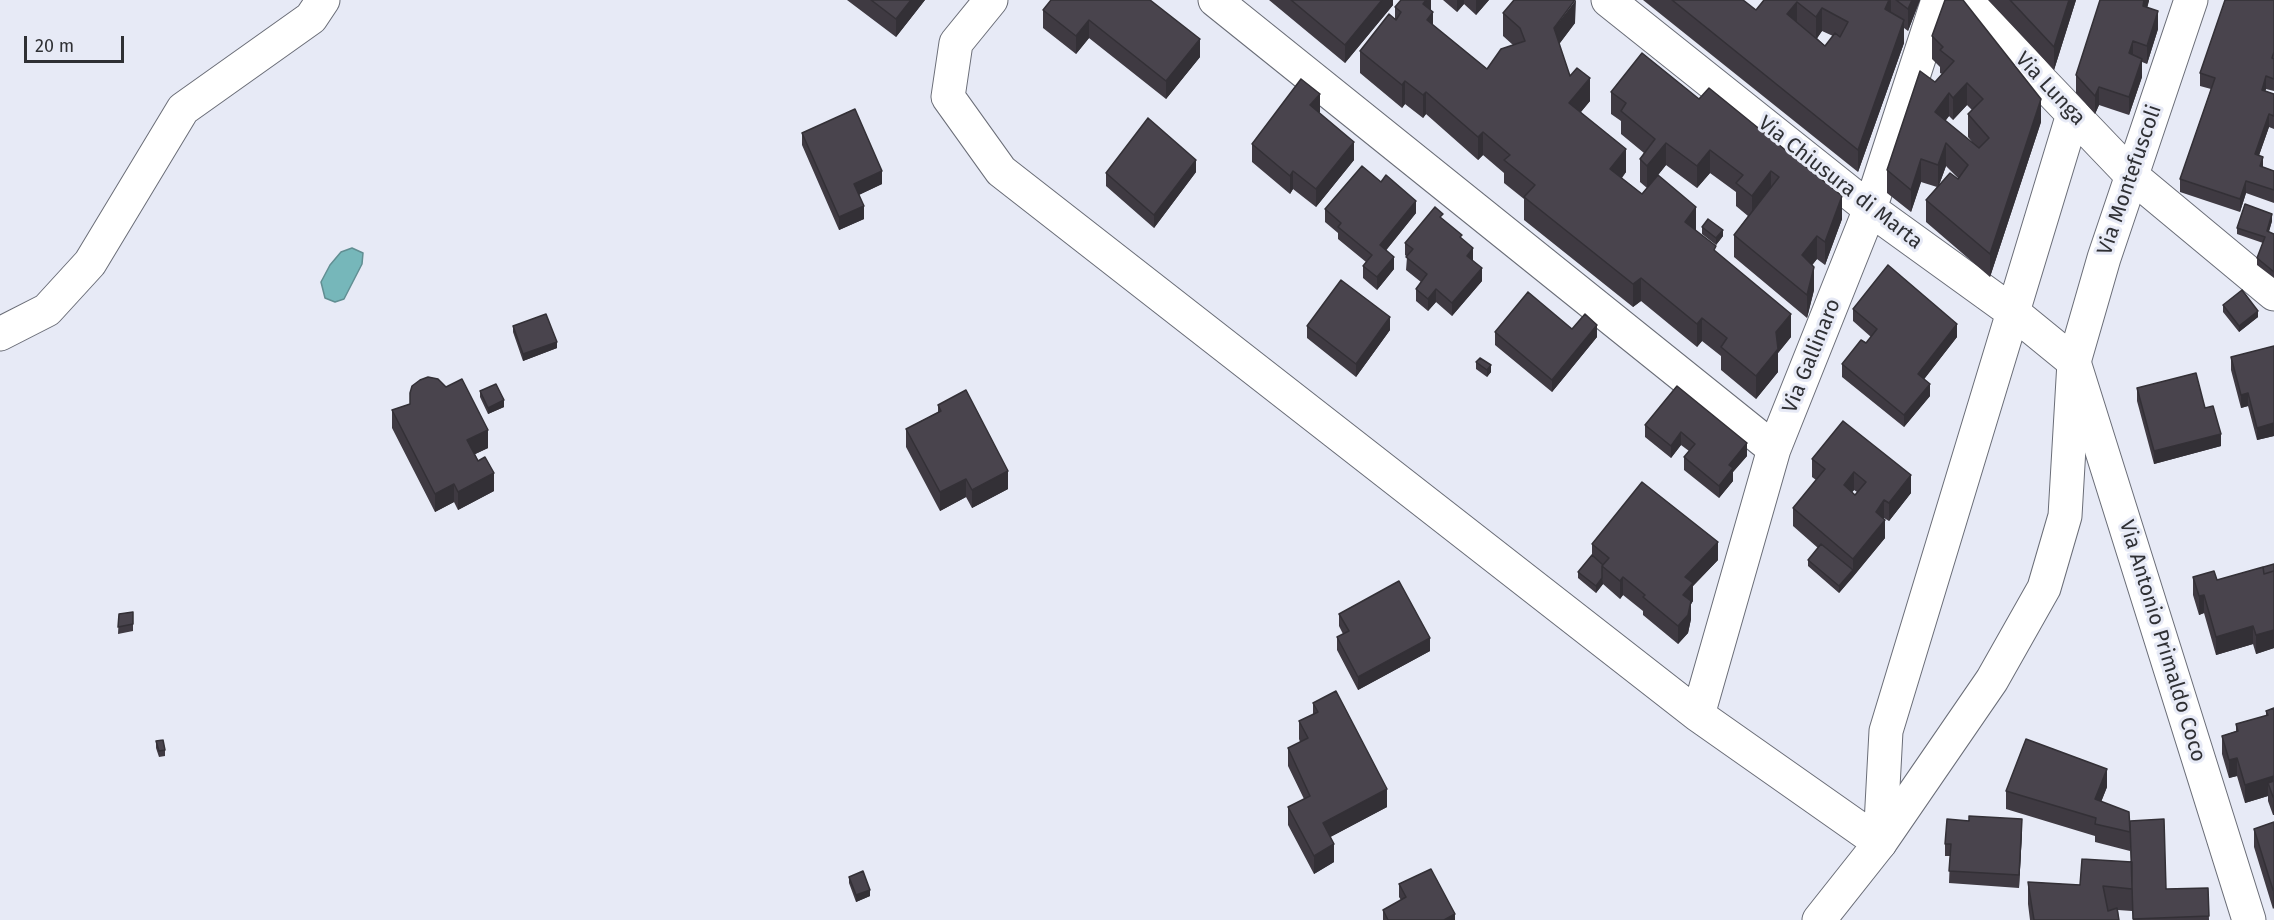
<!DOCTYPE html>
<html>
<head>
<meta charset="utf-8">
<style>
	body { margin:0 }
	#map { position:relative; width:2274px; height:920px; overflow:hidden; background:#e7eaf6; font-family:"Fira Sans",sans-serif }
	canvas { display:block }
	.scale { position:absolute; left:24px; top:36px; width:100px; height:27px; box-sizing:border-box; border:3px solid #2f3034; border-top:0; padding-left:8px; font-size:18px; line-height:21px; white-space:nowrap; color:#2f3034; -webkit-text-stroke:4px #e7eaf6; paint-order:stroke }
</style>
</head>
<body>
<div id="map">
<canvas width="2274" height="920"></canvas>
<div class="scale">20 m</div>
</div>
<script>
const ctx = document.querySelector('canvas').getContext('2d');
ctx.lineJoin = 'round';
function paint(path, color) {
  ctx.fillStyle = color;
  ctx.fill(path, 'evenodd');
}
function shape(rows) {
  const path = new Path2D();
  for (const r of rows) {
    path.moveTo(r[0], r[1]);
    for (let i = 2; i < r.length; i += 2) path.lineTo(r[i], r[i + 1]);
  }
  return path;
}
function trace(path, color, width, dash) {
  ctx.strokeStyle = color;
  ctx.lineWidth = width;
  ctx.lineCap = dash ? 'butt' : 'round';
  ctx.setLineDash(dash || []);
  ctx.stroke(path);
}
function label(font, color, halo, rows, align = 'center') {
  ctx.font = font + ' "Fira Sans",sans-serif';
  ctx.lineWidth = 6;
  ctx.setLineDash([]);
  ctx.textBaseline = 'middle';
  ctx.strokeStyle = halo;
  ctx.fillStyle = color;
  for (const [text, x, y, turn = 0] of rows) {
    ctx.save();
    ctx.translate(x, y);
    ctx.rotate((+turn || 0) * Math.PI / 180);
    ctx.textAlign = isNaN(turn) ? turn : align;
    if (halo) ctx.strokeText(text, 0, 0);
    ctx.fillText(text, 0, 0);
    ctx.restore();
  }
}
const water = shape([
	[352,248,363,253,362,264,344,299,335,302,325,298,321,282,330,265,341,252,352,248]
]);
paint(water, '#76b7ba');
trace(water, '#618e92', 1.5);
const street = shape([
	[991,0,956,43,948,97,1001,171,1698,715,1880,843],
	[1215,0,1774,449],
	[1608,0,1870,209,2014,313,2074,362,2249,920],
	[1970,0,2042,82,2132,176,2274,294],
	[0,334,47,310,90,263,183,109,311,18,323,0],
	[1698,715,1774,449,1870,209,1938,0],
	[1880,843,1886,731,2073,114]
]);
const secondary = shape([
	[1819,920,1880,843,1992,680,2044,588,2065,516,2074,362,2104,258,2191,0]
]);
trace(street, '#6a6d77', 35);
trace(secondary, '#6a6d77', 35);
trace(street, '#fff', 33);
trace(secondary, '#fff', 33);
paint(shape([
	[847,0,925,0,896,37],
	[1051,0,1200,57,1166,99,1089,38,1076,54,1043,28,1043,10],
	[1269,0,1393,0,1393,5,1345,63],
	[1431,0,1431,10,1433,25,1487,69,1513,45,1503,36,1503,13,1575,23,1559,44,1570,76,1590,101,1581,112,1626,172,1622,178,1642,194,1647,188,1640,182,1640,159,1644,153,1621,134,1621,121,1611,114,1611,92,1642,53,1842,219,1825,265,1817,259,1812,265,1814,290,1807,318,1734,257,1734,235,1748,216,1736,206,1736,192,1710,173,1697,188,1666,165,1658,175,1695,230,1791,337,1778,353,1778,372,1756,399,1721,370,1721,356,1702,341,1697,347,1641,301,1633,307,1524,220,1524,199,1504,183,1504,173,1483,155,1478,160,1426,114,1423,118,1405,104,1402,108,1360,73,1360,51,1395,19,1395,7],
	[1443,0,1489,0,1476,15,1464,4,1457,12],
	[1643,0,1743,0,1756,10,1764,0,1920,0,1908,31,1904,28,1904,43,1858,172],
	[1822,31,1833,36,1825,46,1817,38],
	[1988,0,2076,0,2054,70],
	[2149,0,2147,7,2158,29,2147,64,2142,62,2142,77,2129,115,2099,105,2095,114,2076,93,2076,75],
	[2274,0,2274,91,2266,89,2265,91,2274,94,2274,129,2269,127,2259,155,2263,167,2274,171,2274,203,2246,193,2240,212,2180,192,2180,179,2211,89,2200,86,2200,73],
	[1932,36,2041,122,1990,277,1926,222,1926,200,1937,187,1921,182,1911,212,1887,193,1887,170,1935,82,1942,74,1940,73,1940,67,1932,59],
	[1967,105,1972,110,1968,114,1968,137,1973,143,1945,121,1949,116,1953,120],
	[1946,166,1958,178,1939,185],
	[1320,112,1319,113,1354,160,1316,207,1293,189,1290,194,1252,162,1252,144],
	[802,133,882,184,859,195,864,219,839,230,802,145],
	[1196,172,1154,228,1106,186,1106,173],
	[1325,209,1416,213,1386,250,1394,269,1377,290,1363,278,1363,266,1366,262,1338,239,1338,233,1325,222],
	[1443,219,1462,239,1482,281,1452,316,1436,302,1428,311,1416,301,1416,289,1421,282,1406,270,1407,257,1405,255,1405,243],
	[2272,221,2269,232,2274,234,2274,278,2257,265,2257,258,2263,243,2237,234,2237,228],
	[1702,227,1723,236,1716,245,1702,234],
	[2223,305,2258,317,2239,332,2223,312],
	[1853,309,1957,337,1924,379,1930,396,1904,427,1842,377,1842,364,1866,343,1871,337,1853,321],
	[513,326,557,348,523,361,513,332],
	[1307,326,1390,330,1356,377,1307,338],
	[1572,329,1597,337,1552,392,1495,345,1495,332],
	[2274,346,2274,436,2257,440,2248,406,2241,408,2231,370,2231,357],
	[1476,362,1491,372,1487,377,1476,369],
	[1677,386,1747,456,1733,472,1733,481,1719,498,1684,470,1684,457,1689,451,1681,445,1671,458,1645,437,1645,425],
	[2137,388,2205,408,2221,446,2154,464,2137,401],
	[480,391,504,407,488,414,480,397],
	[938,405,1008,489,972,508,966,497,940,511,906,447,906,429,938,412],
	[392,410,488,448,475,454,494,491,458,510,454,502,435,512,392,428],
	[1843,421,1911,493,1889,521,1884,518,1885,538,1839,593,1808,566,1808,560,1818,548,1793,526,1793,508,1816,480,1812,477,1812,459],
	[1854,490,1857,492,1855,495,1852,492],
	[1592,544,1718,560,1693,586,1693,601,1691,604,1691,619,1688,633,1678,644,1643,615,1643,611,1623,595,1620,599,1603,584,1596,593,1578,578,1578,572,1592,555],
	[2274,564,2274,648,2256,654,2253,644,2216,655,2204,613,2199,615,2193,595,2193,577,2217,580],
	[133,612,133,631,118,634,119,614],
	[1339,614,1430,651,1358,690,1337,650,1337,637,1343,634,1339,626],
	[1313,703,1387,807,1330,837,1334,862,1314,874,1288,825,1288,807,1304,799,1288,766,1288,748,1300,742,1299,739,1299,721,1313,715],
	[2274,708,2274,815,2273,815,2268,801,2268,796,2245,803,2237,776,2229,778,2222,754,2222,736,2236,731,2236,724,2266,716,2266,711],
	[156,741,165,750,165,756,159,757,156,748],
	[2107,787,2101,802,2130,821,2166,889,2208,888,2209,920,2133,920,2132,889,2132,911,2118,910,2119,920,2030,920,2028,904,2028,882,2080,885,2131,862,2130,846,2130,851,2095,842,2095,836,2006,809,2006,791],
	[2274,822,2273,909,2254,847,2254,829],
	[2022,832,2019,888,1949,883,1950,856,1945,856,1945,844],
	[849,877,870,896,856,902,849,883],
	[1399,884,1455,920,1383,920,1383,910,1401,900,1399,897]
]), '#3f3a42');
paint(shape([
	[911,0,925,0,896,37,896,19],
	[1382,0,1393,0,1393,5,1345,63,1345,45],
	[1426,0,1431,0,1431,15,1433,12,1433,35,1427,42,1423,4],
	[1457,0,1464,0,1464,4,1457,12],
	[1476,0,1489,0,1476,15],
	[1576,0,1575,23,1554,51,1554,28],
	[1889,0,1891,0,1891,19,1885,9],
	[1912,0,1920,0,1908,31,1908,9],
	[2069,0,2076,0,2054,70,2054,47],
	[2144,0,2149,0,2149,1,2143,24,2143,6],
	[1797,2,1797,25,1787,14],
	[1822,8,1822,31,1816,40,1816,17],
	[2158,11,2158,29,2147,64,2147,46],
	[1089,20,1089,38,1076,54,1076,36],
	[1904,20,1904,43,1858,172,1858,150],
	[1200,39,1200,57,1166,99,1166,81],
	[2133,41,2133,59,2129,53],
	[2142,59,2142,77,2129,115,2129,97],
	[2266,76,2266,89,2262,103,2262,90],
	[1590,78,1590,101,1569,126,1569,103],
	[1405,81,1405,104,1402,108,1402,85],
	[1967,83,1967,105,1953,120,1953,98],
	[2099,87,2099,105,2095,114,2095,96],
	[1426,92,1426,114,1423,118,1423,95],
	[1949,93,1949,116,1935,135,1935,112],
	[1320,94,1320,112,1310,124,1310,105],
	[2041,99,2041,122,1990,277,1990,254],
	[2269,114,2269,127,2255,167,2255,154],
	[1483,132,1483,155,1478,160,1478,137],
	[1354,142,1354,160,1316,207,1316,189],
	[1666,143,1666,165,1647,189,1647,166],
	[1946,143,1946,166,1938,188,1938,165],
	[1626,149,1626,172,1610,191,1610,169],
	[1710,150,1710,173,1697,188,1697,166],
	[2263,157,2263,169,2260,166],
	[1921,159,1921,182,1911,212,1911,190],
	[1196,160,1196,172,1154,228,1154,215],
	[882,171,882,184,854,197,854,184],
	[1293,171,1293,189,1290,194,1290,176],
	[1771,171,1771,194,1752,219,1752,196],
	[2246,181,2246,193,2240,212,2240,199],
	[1842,196,1842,219,1825,265,1825,242],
	[1416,201,1416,213,1380,258,1380,245],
	[864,206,864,219,839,230,839,217],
	[1696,207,1696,230,1685,245,1685,222],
	[2272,214,2272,221,2267,237,2267,231],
	[1723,230,1723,236,1716,245,1716,238],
	[1817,236,1817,259,1802,278,1802,255],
	[1473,248,1473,261,1467,256],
	[1394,257,1394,269,1377,290,1377,277],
	[1814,267,1814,290,1807,318,1807,295],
	[1482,268,1482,281,1452,316,1452,303],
	[1641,278,1641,301,1633,307,1633,284],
	[1436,289,1436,302,1428,311,1428,299],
	[2258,311,2258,317,2239,332,2239,326],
	[1791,314,1791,337,1778,353,1778,372,1756,399,1756,376,1776,332],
	[1390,317,1390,330,1356,377,1356,364],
	[1702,318,1702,341,1697,347,1697,324],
	[1957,324,1957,337,1918,387,1918,374],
	[1597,325,1597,337,1552,392,1552,380],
	[557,342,557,348,523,361,523,354],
	[1491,365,1491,372,1487,377,1487,370],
	[1930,384,1930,396,1904,427,1904,415],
	[2248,393,2248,406,2241,408,2241,395],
	[504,400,504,407,488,414,488,408],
	[2274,423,2274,436,2257,440,2257,428],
	[488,430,488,448,467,458,467,440],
	[1681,432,1681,445,1671,458,1671,446],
	[2221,434,2221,446,2154,464,2154,451],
	[1747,443,1747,456,1733,472,1733,481,1719,498,1719,486,1729,465],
	[1008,471,1008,489,972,508,972,490],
	[1854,472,1854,490,1844,503,1844,485],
	[494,473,494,491,458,510,458,492],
	[1911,475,1911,493,1889,521,1889,503],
	[966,479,966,497,940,511,940,492],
	[454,484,454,502,435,512,435,494],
	[1884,500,1884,518,1876,530,1876,512],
	[1885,520,1885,538,1853,577,1853,559],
	[1718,542,1718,560,1693,586,1693,601,1691,604,1691,619,1688,633,1678,644,1678,626,1685,577],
	[1853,570,1853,577,1839,593,1839,586],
	[1623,577,1623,595,1620,599,1620,581],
	[1602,578,1603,584,1596,593,1596,586],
	[2204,595,2204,613,2199,615,2199,596],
	[2253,626,2253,644,2216,655,2216,637],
	[2274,630,2274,648,2256,654,2256,635],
	[1430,638,1430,651,1358,690,1358,677],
	[2237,758,2237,776,2229,778,2229,760],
	[2107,769,2107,787,2095,817,2095,799],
	[2274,776,2274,794,2268,783,2268,796,2245,803,2245,785],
	[1387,789,1387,807,1323,841,1323,823],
	[2273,797,2274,797,2274,815,2273,815],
	[2022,819,2022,832,2019,888,2019,875],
	[1334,844,1334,862,1314,874,1314,856],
	[870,890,870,896,856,902,856,895],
	[2273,890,2274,890,2274,908,2273,909],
	[1455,914,1455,920,1444,920]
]), '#333036');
const building = shape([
	[871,0,911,0,896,19,871,0],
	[1051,0,1150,0,1200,39,1166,81,1089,20,1076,36,1043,10,1051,0],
	[1291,0,1382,0,1345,45,1291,0],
	[1401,0,1426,0,1423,4,1433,12,1427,20,1487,69,1501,49,1525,41,1520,28,1503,13,1514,0,1575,0,1554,28,1570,76,1577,68,1590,78,1569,103,1626,149,1610,169,1642,194,1658,175,1696,207,1685,222,1716,246,1714,250,1791,314,1776,332,1778,349,1756,376,1721,347,1727,338,1702,318,1697,324,1641,278,1633,284,1524,197,1535,185,1504,160,1510,155,1483,132,1478,137,1426,92,1423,95,1405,81,1402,85,1360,51,1389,14,1396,20,1401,12,1395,7,1401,0],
	[1672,0,1743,0,1756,10,1764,0,1889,0,1885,9,1904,20,1858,150,1672,0],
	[1797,2,1816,17,1822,8,1848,22,1840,37,1835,33,1825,46,1787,14,1797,2],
	[1896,0,1912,0,1908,9,1896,0],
	[1945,0,1963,0,2041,99,1990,254,1926,200,1950,173,1958,179,1968,165,1946,143,1938,165,1921,159,1911,190,1887,170,1920,71,1935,82,1954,61,1940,50,1943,47,1932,36,1945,0],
	[1967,83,1983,99,1968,114,1989,138,1979,148,1935,112,1949,93,1953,98,1967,83],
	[2010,0,2069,0,2054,47,2010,0],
	[2100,0,2144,0,2143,6,2158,11,2147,46,2133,41,2129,53,2142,59,2129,97,2099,87,2095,96,2076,75,2100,0],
	[2225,0,2274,0,2274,52,2272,58,2274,59,2274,79,2266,76,2262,90,2274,94,2274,116,2269,114,2255,154,2263,157,2260,166,2274,171,2274,190,2246,181,2240,199,2180,179,2215,78,2200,73,2225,0],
	[1642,53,1699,99,1709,88,1842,196,1825,242,1817,236,1802,255,1814,267,1807,295,1734,235,1779,177,1771,171,1752,196,1736,183,1743,175,1710,150,1697,166,1666,143,1647,166,1640,159,1655,139,1621,111,1626,103,1611,92,1642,53],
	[1301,79,1320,94,1310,105,1354,142,1316,189,1293,171,1290,176,1252,144,1301,79],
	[855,109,882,171,854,184,864,206,839,217,802,133,855,109],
	[1148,118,1196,160,1154,215,1106,173,1148,118],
	[1362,166,1381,182,1386,175,1416,201,1380,245,1394,257,1377,277,1363,266,1372,255,1338,227,1341,223,1325,209,1362,166],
	[2245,204,2272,214,2267,231,2274,234,2274,272,2257,258,2265,237,2237,228,2245,204],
	[1435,207,1443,214,1440,217,1462,235,1460,237,1473,248,1467,256,1482,268,1452,303,1436,289,1428,299,1416,289,1427,274,1406,257,1413,249,1405,243,1435,207],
	[1708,219,1723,230,1716,238,1702,227,1708,219],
	[1888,265,1957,324,1918,374,1930,384,1904,415,1842,364,1861,340,1866,343,1877,329,1853,309,1888,265],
	[1341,280,1390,317,1356,364,1307,326,1341,280],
	[2242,290,2258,311,2239,326,2223,305,2242,290],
	[1528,292,1572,329,1585,314,1597,325,1552,380,1495,332,1528,292],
	[546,314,557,342,523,354,513,326,546,314],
	[2274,346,2274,423,2257,428,2248,393,2241,395,2231,357,2274,346],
	[1480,358,1491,365,1487,370,1476,362,1480,358],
	[2196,373,2205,408,2213,406,2221,434,2154,451,2137,388,2196,373],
	[428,377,438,379,446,387,462,379,488,430,467,440,478,461,485,457,494,473,458,492,454,484,435,494,392,410,410,404,410,393,412,386,420,380,428,377],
	[496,384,504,400,488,408,480,391,496,384],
	[1677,386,1747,443,1729,465,1733,468,1719,486,1684,457,1695,444,1681,432,1671,446,1645,425,1677,386],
	[966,390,1008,471,972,490,966,479,940,492,906,429,941,411,938,405,966,390],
	[1843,421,1911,475,1889,503,1884,500,1876,512,1885,520,1853,559,1793,508,1825,469,1812,459,1843,421],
	[1854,472,1866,482,1855,495,1844,485,1854,472],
	[1642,482,1718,542,1685,577,1693,583,1683,595,1691,601,1688,615,1678,626,1643,597,1645,595,1623,577,1620,581,1602,566,1609,558,1592,544,1642,482],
	[1821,544,1853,570,1839,586,1808,560,1821,544],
	[1592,555,1603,565,1602,566,1602,578,1596,586,1578,572,1592,555],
	[2274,564,2274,571,2264,574,2263,567,2260,568,2274,564],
	[2263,567,2264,574,2274,571,2274,630,2256,635,2253,626,2216,637,2204,595,2199,596,2193,577,2214,571,2217,580,2263,567],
	[1399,581,1430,638,1358,677,1337,637,1349,631,1339,614,1399,581],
	[133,612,133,624,118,627,119,614,133,612],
	[1336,691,1387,789,1323,823,1334,844,1314,856,1288,807,1310,796,1288,748,1308,738,1299,721,1318,712,1313,703,1336,691],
	[2274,708,2274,776,2245,785,2237,758,2229,760,2222,736,2238,731,2236,724,2268,715,2266,711,2274,708],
	[2026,739,2107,769,2095,799,2129,812,2130,832,2095,824,2096,818,2006,791,2026,739],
	[163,740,165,750,159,751,156,741,163,740],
	[2274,781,2274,797,2273,797,2268,783,2274,781],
	[1969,816,2022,819,2019,875,1949,871,1951,844,1945,844,1947,819,1969,821,1969,816],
	[2164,819,2166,889,2208,888,2209,916,2133,919,2130,821,2164,819],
	[2274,822,2274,890,2273,890,2254,829,2274,822],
	[2082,859,2132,862,2132,889,2103,886,2108,911,2117,908,2119,920,2034,920,2028,882,2080,885,2082,859],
	[1431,869,1455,914,1444,920,1388,920,1383,910,1406,897,1399,884,1431,869],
	[863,871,870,890,856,895,849,877,863,871]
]);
paint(building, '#49444d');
trace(building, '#333036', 1.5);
label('21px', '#2f3034', '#e7eaf6', [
	["Via Lunga",2050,89,47],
	["Via Montefuscoli",2130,180,-71],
	["Via Chiusura di Marta",1840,183,38],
	["Via Gallinaro",1812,356,-68],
	["Via Antonio Primaldo Coco",2162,641,73]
]);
</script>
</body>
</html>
